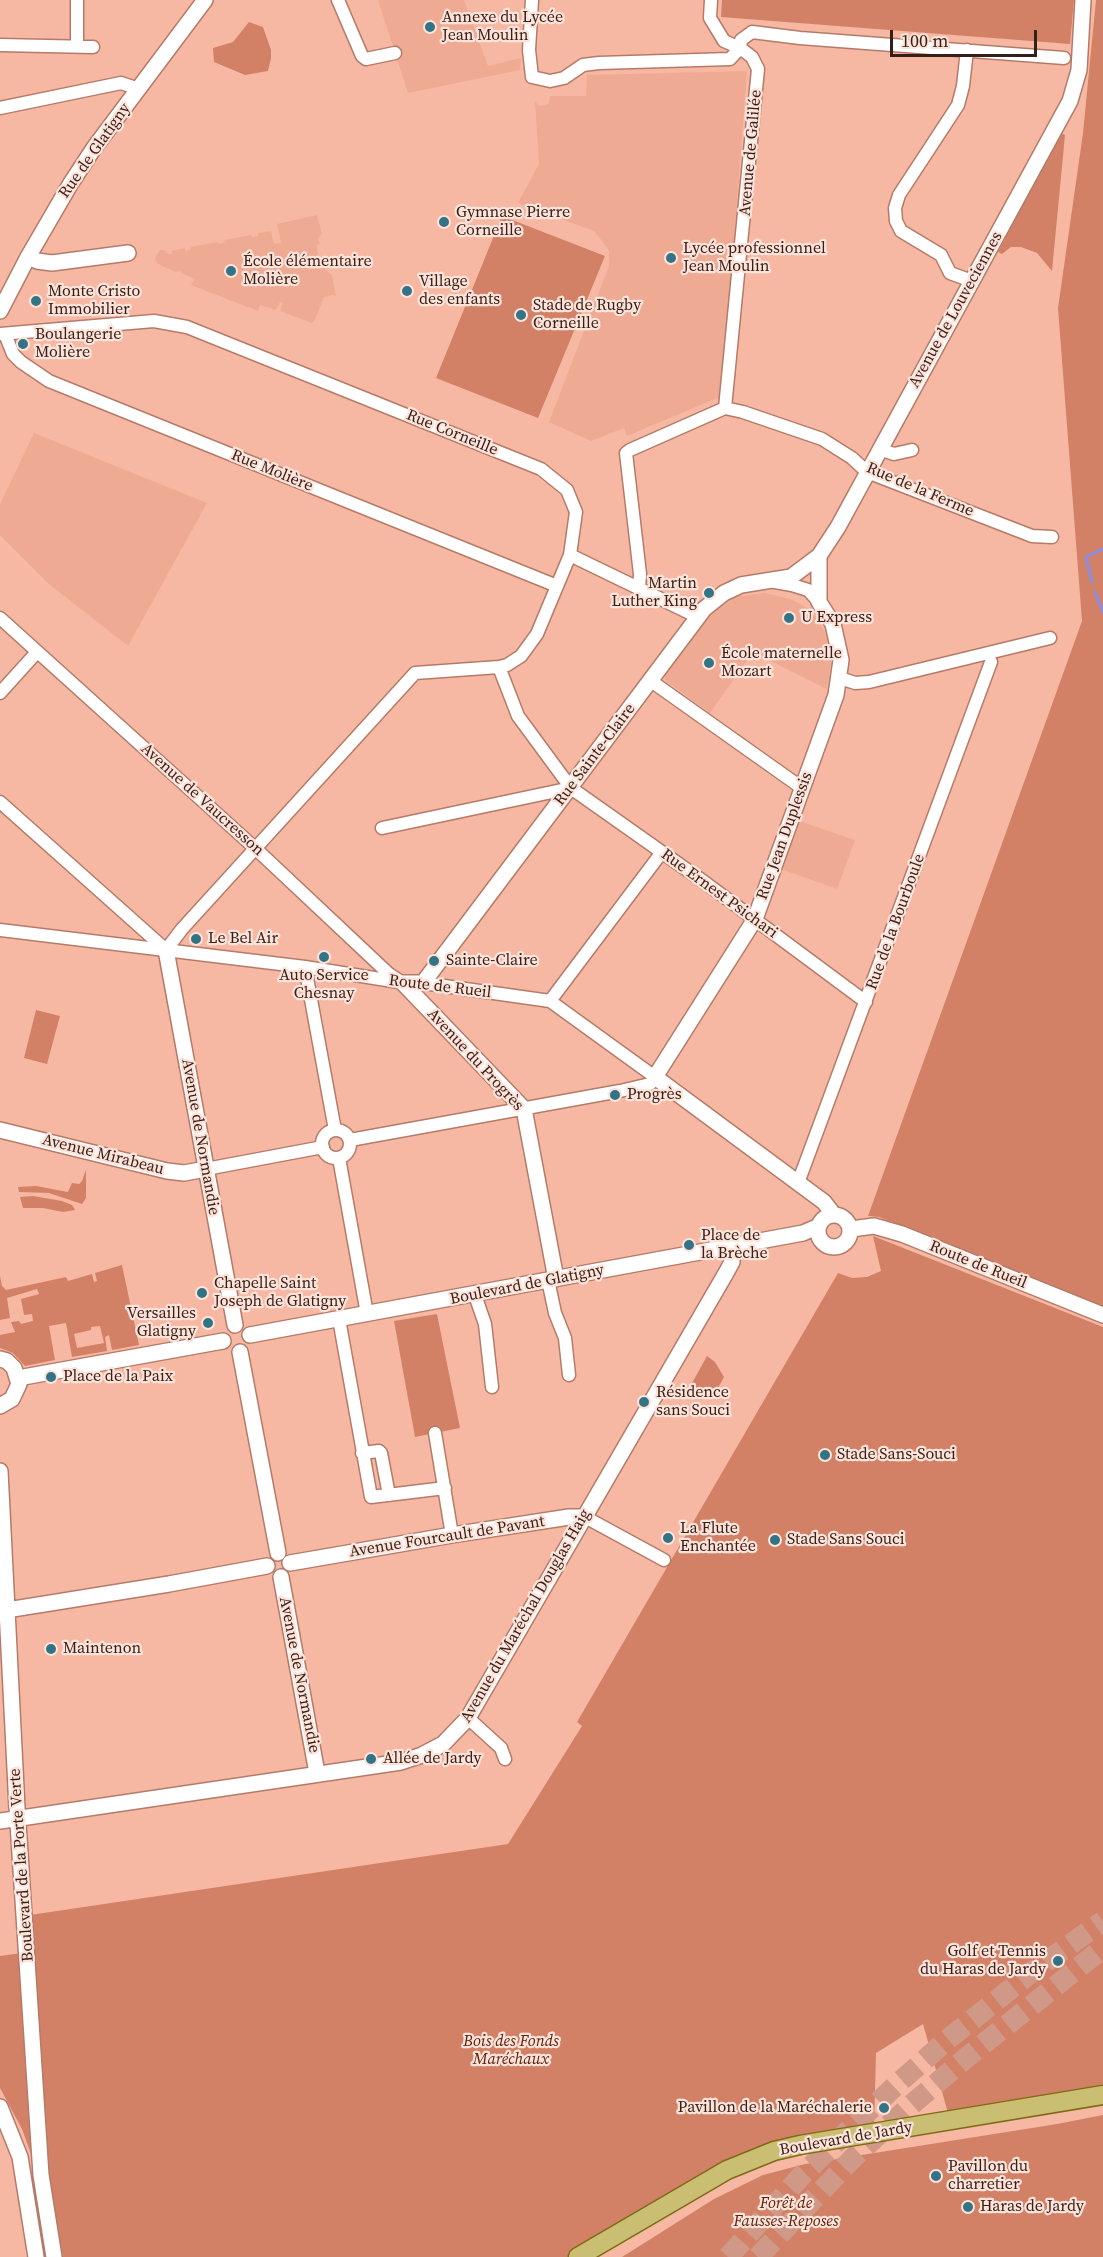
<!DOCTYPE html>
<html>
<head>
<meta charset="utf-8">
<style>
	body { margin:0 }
	#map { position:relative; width:1103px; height:2257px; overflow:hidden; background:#f7b8a3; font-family:"Source Serif 4",serif }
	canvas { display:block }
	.scale { position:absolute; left:890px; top:30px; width:147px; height:27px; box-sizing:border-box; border:3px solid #361f17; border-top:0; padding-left:8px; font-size:18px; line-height:21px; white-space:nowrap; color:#361f17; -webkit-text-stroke:4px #fde3da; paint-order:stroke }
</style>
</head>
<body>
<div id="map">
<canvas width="1103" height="2257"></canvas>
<div class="scale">100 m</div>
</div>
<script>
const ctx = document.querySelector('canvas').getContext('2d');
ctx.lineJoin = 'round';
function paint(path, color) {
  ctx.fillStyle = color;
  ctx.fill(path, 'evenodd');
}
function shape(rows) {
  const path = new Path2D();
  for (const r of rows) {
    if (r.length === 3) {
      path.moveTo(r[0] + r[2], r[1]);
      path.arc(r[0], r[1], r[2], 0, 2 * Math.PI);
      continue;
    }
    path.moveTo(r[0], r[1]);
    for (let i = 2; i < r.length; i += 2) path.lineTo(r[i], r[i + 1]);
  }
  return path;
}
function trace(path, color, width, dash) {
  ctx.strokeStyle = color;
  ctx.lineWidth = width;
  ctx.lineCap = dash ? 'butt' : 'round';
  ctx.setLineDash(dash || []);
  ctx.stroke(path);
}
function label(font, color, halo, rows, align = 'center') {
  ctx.font = font + ' "Source Serif 4",serif';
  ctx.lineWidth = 4.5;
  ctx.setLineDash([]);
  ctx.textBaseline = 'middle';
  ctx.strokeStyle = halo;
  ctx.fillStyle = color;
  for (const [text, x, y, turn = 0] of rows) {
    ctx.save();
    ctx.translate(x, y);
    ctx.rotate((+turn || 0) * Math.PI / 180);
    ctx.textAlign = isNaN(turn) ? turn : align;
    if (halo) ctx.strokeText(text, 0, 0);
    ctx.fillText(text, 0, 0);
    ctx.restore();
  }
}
paint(shape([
	[378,0,464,0,488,66,521,58,520,70,408,93],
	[747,71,722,396,627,436,624,428,591,441,549,422,609,266,609,250,594,231,518,203,539,164,535,101,538,105,544,106,549,103,550,96,586,96,587,75],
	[317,215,322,234,318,238,320,244,317,245,318,259,321,266,332,275,336,296,333,295,324,297,315,320,312,323,280,311,283,303,280,302,276,310,260,305,258,311,191,285,195,279,181,273,180,271,176,272,164,267,157,263,155,258,160,250,164,250,169,254,172,254,171,251,185,248,186,251,191,249,191,247,218,242,219,244,225,242,224,240,251,235,252,237,258,236,258,233,271,231,274,244,281,243,277,224],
	[34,433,207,503,128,646,49,584,0,535,0,504],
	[764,593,791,599,807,608,816,617,826,634,829,648,831,661,827,689,753,652,710,713,666,681,664,675,710,615,735,597],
	[799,821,855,840,837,889,781,869]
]), '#efaa93');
paint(shape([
	[722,0,1074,0,1070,44,721,17],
	[1096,0,1103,0,1103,1307,879,1217,868,1216,1082,621,1058,308,1083,133],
	[249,22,263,27,271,50,271,58,268,71,245,75,214,62,213,48,233,42],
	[1061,133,1065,135,1052,271,1037,253,1021,247,1011,247,1002,254,998,252],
	[502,216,605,256,538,418,436,378],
	[36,1010,60,1016,47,1064,24,1058],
	[86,1170,86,1198,82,1204,49,1193,19,1192,18,1187,36,1186,68,1192,72,1183,79,1184,82,1181],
	[33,1196,62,1201,72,1205,75,1210,63,1212,43,1208,23,1208,20,1197],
	[873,1236,1103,1327,1103,2087,948,2113,923,2024,876,2053,874,2129,740,2157,702,2174,568,2257,63,2257,51,2194,30,1915,508,1844,582,1726,577,1722,838,1273,852,1278,867,1277,881,1271],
	[122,1265,139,1345,112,1350,109,1335,105,1337,107,1351,72,1357,66,1323,49,1326,55,1360,25,1366,13,1353,0,1348,0,1335,15,1332,11,1322,19,1321,21,1324,33,1321,32,1314,24,1315,21,1299,39,1294,37,1289,7,1298,10,1318,0,1320,0,1276,2,1286,6,1290,66,1277,68,1281,92,1274,94,1282,97,1281,95,1273],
	[100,1326,104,1343,77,1348,74,1334,91,1330,91,1327],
	[437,1314,460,1428,415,1437,394,1321],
	[707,1356,715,1362,724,1377,713,1397,694,1387,692,1383],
	[22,1953,34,2162,22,2129,0,2088,0,1956],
	[1103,2115,1103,2257,622,2257,714,2199,763,2175,805,2164,1057,2124]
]), '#d38166');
trace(shape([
	[1092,582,1086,557,1103,549],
	[1095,592,1103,612]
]), '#878ee5', 3);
trace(shape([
	[728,2257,803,2174,895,2086,947,2040,1033,1971,1103,1921],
	[758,2257,854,2157,910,2106,966,2058,1103,1948]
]), '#d09987', 21, [21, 10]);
const minor = shape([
	[77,0,77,45],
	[338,0,362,56,366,59,395,53],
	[532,0,529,50,532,77,550,81,564,78,583,65,599,63,730,59,740,48,741,40,752,32,800,38,1064,58],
	[711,0,710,18,724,41,740,48,752,57,758,69,725,408],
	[0,45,93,47],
	[967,50,963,86,958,105,899,195,895,208,896,221,901,231,941,255,950,273,972,281],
	[0,108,121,83,139,89],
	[0,334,154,321,187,327,541,469,567,490,576,512,570,555,537,634,521,656,507,665,499,667,415,673,182,929,166,950],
	[5,334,13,354,21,362,49,381,557,586],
	[725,408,743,412,822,439,852,458,867,472,1032,536,1052,537],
	[879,449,894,454,912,450],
	[570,555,698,617],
	[775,582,792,585,808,590,819,602],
	[639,589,640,574,626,453,630,450,725,408],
	[0,618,256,849,389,974,403,983],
	[499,667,518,716,571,788,707,884,866,1002],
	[840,678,855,683,869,682,1050,638],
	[651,681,802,788],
	[0,693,37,652],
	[0,802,165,949],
	[382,828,571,788],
	[0,930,305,967,399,982],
	[305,967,335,1130],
	[550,1001,662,852],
	[336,1144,14],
	[350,1140,620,1091,650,1084,655,1077,550,1001,423,983],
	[339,1158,367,1314],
	[206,1169,323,1147],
	[798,1183,991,662],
	[548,1280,555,1313,565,1338,569,1375],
	[475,1295,485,1324,492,1387],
	[339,1319,371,1497,445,1488],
	[435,1433,452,1535],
	[362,1453,379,1451,381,1453,389,1495],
	[585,1517,664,1560],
	[468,1718,501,1748,505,1759]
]);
const tertiary = shape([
	[28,257,37,261,52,263,128,253],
	[0,311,28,257,71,183,94,148,205,0],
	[819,556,819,602,833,624,841,660,836,695,755,919,655,1077,824,1202,834,1215],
	[166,950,235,1325],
	[403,983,423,983,704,609,724,593,741,585,791,577,819,556,838,527,1070,101,1079,70,1083,0],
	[403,983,524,1109,556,1279],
	[0,1130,167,1171,184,1173,206,1169],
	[834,1231,16],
	[851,1229,874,1226,902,1234,1103,1315],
	[250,1335,803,1233,819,1226],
	[240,1352,278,1553],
	[0,1359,7,1361,14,1368,19,1384,12,1399,0,1406],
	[18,1378,223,1341],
	[0,1471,17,1808,41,2175,54,2257],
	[290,1563,452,1535,569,1517,585,1517],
	[281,1577,317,1773],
	[0,1611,169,1584,267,1566],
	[0,1821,401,1762,422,1755,443,1744,468,1718,726,1273,732,1262,730,1247],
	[0,2107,20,2157,36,2257]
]);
const primary = shape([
	[578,2257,727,2170,774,2151,800,2145,1103,2095]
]);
trace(minor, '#b57b68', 15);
trace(tertiary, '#b57b68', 18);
trace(primary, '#7f6a16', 21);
trace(minor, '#fff', 12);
trace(tertiary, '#fff', 15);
trace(primary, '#cabe73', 18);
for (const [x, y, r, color] of [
	[430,27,6,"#327486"],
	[444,222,6,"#327486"],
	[671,258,6,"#327486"],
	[231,271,6,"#327486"],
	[407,291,6,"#327486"],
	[36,301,6,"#327486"],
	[521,315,6,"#327486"],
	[23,344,6,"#327486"],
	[709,593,6,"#327486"],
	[789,618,6,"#327486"],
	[709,663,6,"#327486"],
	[196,939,6,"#327486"],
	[324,957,6,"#327486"],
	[434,961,6,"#327486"],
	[615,1095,6,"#327486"],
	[689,1245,6,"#327486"],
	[202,1293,6,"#327486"],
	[208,1323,6,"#327486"],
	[51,1377,6,"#327486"],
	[644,1402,6,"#327486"],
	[825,1455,6,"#327486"],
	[668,1538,6,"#327486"],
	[775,1540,6,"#327486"],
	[51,1649,6,"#327486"],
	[371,1759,6,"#327486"],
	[1058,1961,6,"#327486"],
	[884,2108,6,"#327486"],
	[936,2176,6,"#327486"],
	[968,2207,6,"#327486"]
]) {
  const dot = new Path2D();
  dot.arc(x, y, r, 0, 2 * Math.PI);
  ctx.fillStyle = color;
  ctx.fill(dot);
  trace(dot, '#fde3da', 2);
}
label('16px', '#361f17', '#fde3da', [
	["Annexe du Lycée",442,18],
	["Jean Moulin",442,36],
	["Gymnase Pierre",456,213],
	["Corneille",456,231],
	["Lycée professionnel",683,249],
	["Jean Moulin",683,267],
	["École élémentaire",243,262],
	["Molière",243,280],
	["Village",419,282],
	["des enfants",419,300],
	["Monte Cristo",48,292],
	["Immobilier",48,310],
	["Stade de Rugby",533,306],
	["Corneille",533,324],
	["Boulangerie",35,335],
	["Molière",35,353],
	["Martin",697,584,"right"],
	["Luther King",697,602,"right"],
	["U Express",801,618],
	["École maternelle",721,654],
	["Mozart",721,672],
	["Le Bel Air",208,939],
	["Sainte-Claire",446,961],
	["Auto Service",324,976,"center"],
	["Chesnay",324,994,"center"],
	["Progrès",627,1095],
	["Place de",701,1236],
	["la Brèche",701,1254],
	["Chapelle Saint",214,1284],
	["Joseph de Glatigny",214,1302],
	["Versailles",196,1314,"right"],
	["Glatigny",196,1332,"right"],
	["Place de la Paix",63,1377],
	["Résidence",656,1393],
	["sans Souci",656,1411],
	["Stade Sans-Souci",837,1455],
	["La Flute",680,1529],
	["Enchantée",680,1547],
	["Stade Sans Souci",787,1540],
	["Maintenon",63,1649],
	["Allée de Jardy",383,1759],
	["Golf et Tennis",1046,1952,"right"],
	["du Haras de Jardy",1046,1970,"right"],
	["Pavillon de la Maréchalerie",872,2108,"right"],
	["Pavillon du",948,2167],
	["charretier",948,2185],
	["Haras de Jardy",980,2207]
], 'left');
label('16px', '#361f17', '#fde3da', [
	["Rue de Glatigny",95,151,-55],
	["Avenue de Galilée",751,153,-85],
	["Avenue de Louveciennes",956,310,-61],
	["Rue Corneille",452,433,22],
	["Rue Molière",272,471,22],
	["Rue de la Ferme",920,490,23],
	["Rue Sainte-Claire",595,755,-53],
	["Avenue de Vaucresson",202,800,42],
	["Rue Jean Duplessis",785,836,-70],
	["Rue Ernest Psichari",719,894,36],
	["Rue de la Bourboule",896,922,-70],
	["Route de Rueil",440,987,7],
	["Avenue du Progrès",475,1060,47],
	["Avenue de Normandie",200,1137,80],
	["Avenue Mirabeau",103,1155,14],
	["Route de Rueil",978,1265,22],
	["Boulevard de Glatigny",527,1285,-11],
	["Avenue Fourcault de Pavant",447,1537,-9],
	["Avenue du Maréchal Douglas Haig",526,1616,-60],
	["Avenue de Normandie",299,1675,79],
	["Boulevard de la Porte Verte",22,1865,-94],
	["Boulevard de Jardy",846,2139,-10]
]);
label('italic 16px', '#5e210c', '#fde3da', [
	["Bois des Fonds",511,2042],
	["Maréchaux",511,2060],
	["Forêt de",786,2204],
	["Fausses-Reposes",786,2222]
]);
</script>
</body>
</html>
